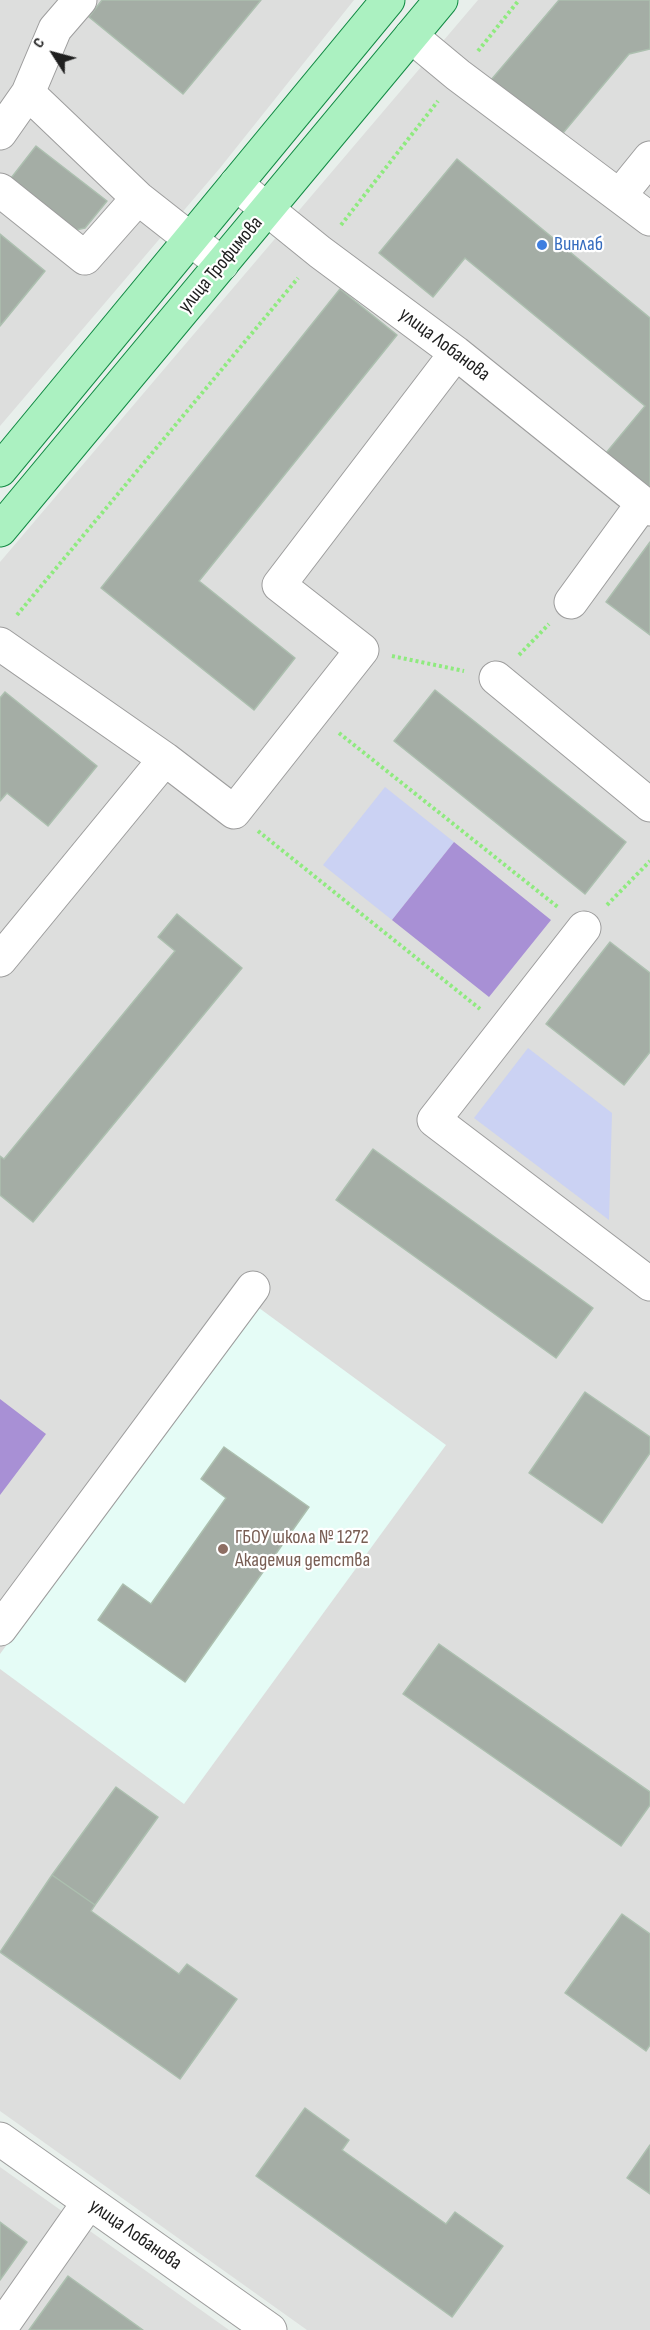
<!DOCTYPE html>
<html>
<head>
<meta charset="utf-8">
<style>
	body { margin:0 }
	#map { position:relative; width:650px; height:2330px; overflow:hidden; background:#e8efeb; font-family:"Sofia Sans Condensed",sans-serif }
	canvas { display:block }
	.north { position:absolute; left:24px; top:24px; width:60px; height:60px; -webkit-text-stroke:4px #fff; paint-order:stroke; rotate:306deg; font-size:16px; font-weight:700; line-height:24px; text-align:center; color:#202020 }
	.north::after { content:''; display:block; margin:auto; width:21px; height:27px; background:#202020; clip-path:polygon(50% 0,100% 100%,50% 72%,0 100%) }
</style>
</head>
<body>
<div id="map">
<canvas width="650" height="2330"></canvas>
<div class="north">С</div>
</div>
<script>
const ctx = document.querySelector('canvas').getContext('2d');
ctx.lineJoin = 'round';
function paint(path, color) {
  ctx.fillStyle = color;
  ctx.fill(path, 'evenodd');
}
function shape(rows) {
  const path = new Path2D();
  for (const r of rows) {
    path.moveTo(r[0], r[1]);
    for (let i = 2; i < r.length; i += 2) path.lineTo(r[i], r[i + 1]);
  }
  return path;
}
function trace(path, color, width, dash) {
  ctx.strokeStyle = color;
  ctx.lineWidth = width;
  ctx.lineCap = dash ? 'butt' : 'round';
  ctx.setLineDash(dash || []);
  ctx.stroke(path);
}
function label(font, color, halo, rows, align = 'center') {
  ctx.font = font + ' "Sofia Sans Condensed",sans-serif';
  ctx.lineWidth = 4.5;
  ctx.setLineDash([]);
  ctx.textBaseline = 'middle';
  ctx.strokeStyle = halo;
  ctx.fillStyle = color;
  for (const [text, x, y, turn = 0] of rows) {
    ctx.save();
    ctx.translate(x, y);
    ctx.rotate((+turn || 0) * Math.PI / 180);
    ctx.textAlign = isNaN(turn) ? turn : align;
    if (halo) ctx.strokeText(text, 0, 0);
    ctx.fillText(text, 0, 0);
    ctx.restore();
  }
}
paint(shape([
	[0,0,354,0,220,168,0,426],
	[478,0,650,0,650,2330,307,2330,0,2111,0,562],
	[0,2167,229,2330,0,2330]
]), '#dddedd');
paint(shape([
	[255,1305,446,1445,184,1804,0,1669,0,1654]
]), '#e5fcf6');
paint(shape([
	[385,787,454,842,392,920,323,865],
	[528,1048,612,1113,609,1220,474,1118]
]), '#cbd2f3');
paint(shape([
	[454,842,551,920,489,997,392,920],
	[0,1399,46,1434,0,1495]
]), '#a890d5');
const building = shape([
	[102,0,261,0,183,94,89,17,102,0],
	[559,0,650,0,650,49,629,54,563,133,491,80,559,0],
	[36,146,107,201,85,228,71,231,8,182,36,146],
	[457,159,650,318,650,489,606,453,645,406,465,258,433,297,379,253,457,159],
	[0,234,45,271,0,326,0,234],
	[340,289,397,335,199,581,295,658,254,710,101,588,340,289],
	[650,542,650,635,606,602,650,542],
	[435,690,626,842,585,894,394,741,435,690],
	[5,692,97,766,48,826,7,793,0,801,0,698,5,692],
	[177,914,242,968,33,1222,0,1195,0,1156,4,1159,175,951,158,937,177,914],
	[610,942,650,973,650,1052,624,1085,546,1024,610,942],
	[373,1149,593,1308,556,1358,336,1200,373,1149],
	[585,1392,650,1437,650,1453,602,1523,529,1473,585,1392],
	[224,1447,309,1507,185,1682,98,1620,123,1584,151,1604,226,1498,201,1479,224,1447],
	[439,1644,650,1792,650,1805,621,1846,403,1694,439,1644],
	[116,1787,158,1817,95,1905,52,1875,116,1787],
	[52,1875,95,1905,91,1911,179,1974,187,1964,237,1999,180,2079,0,1952,52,1875],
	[622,1914,650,1934,650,2045,646,2051,565,1993,622,1914],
	[305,2108,349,2140,342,2150,446,2224,455,2212,503,2246,452,2317,256,2176,305,2108],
	[650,2145,650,2194,627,2178,650,2145],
	[0,2222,27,2242,0,2280,0,2222],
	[68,2276,143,2330,29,2330,68,2276]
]);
paint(building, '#a4ada5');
trace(building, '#acbfaf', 1.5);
const minor = shape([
	[80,0,55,29,28,93,138,198,222,264],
	[411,36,458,75,650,219],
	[0,133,28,93],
	[236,184,320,252,456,353,650,509],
	[0,190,85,258,138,198],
	[620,195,650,158],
	[571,602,643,503],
	[0,644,165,759,234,812,362,650,279,585,456,353],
	[496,678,650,805],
	[584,928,434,1120,650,1284],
	[0,960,165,759],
	[0,1629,253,1288],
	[0,2139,270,2330],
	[0,2329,89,2202]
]);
const major = shape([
	[0,470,388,0],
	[0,530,441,0]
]);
trace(minor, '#9d9d9d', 35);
trace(major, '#128a44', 35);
trace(shape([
	[478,51,519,0],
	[341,225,438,101],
	[17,615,298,278],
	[519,655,549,624],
	[392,656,464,671],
	[339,733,559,908],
	[258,831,480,1009],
	[607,905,650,861]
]), '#8fea7f', 4, [3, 3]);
trace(minor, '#fff', 33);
trace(major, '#abf1c1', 33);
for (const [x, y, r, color] of [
	[542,245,6,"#3f7fe0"],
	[223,1549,6,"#8d6e63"]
]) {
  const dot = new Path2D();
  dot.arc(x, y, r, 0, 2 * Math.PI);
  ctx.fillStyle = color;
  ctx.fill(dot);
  trace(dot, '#fff', 2);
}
label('20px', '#366cbe', '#fff', [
	["Винлаб",554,245]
], 'left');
label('20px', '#202020', '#fff', [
	["улица Трофимова",221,265,-50],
	["улица Лобанова",444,345,37],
	["улица Лобанова",135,2235,35]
]);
label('20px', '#785e54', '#fff', [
	["ГБОУ школа № 1272",235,1538],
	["Академия детства",235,1561]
], 'left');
</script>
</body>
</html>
